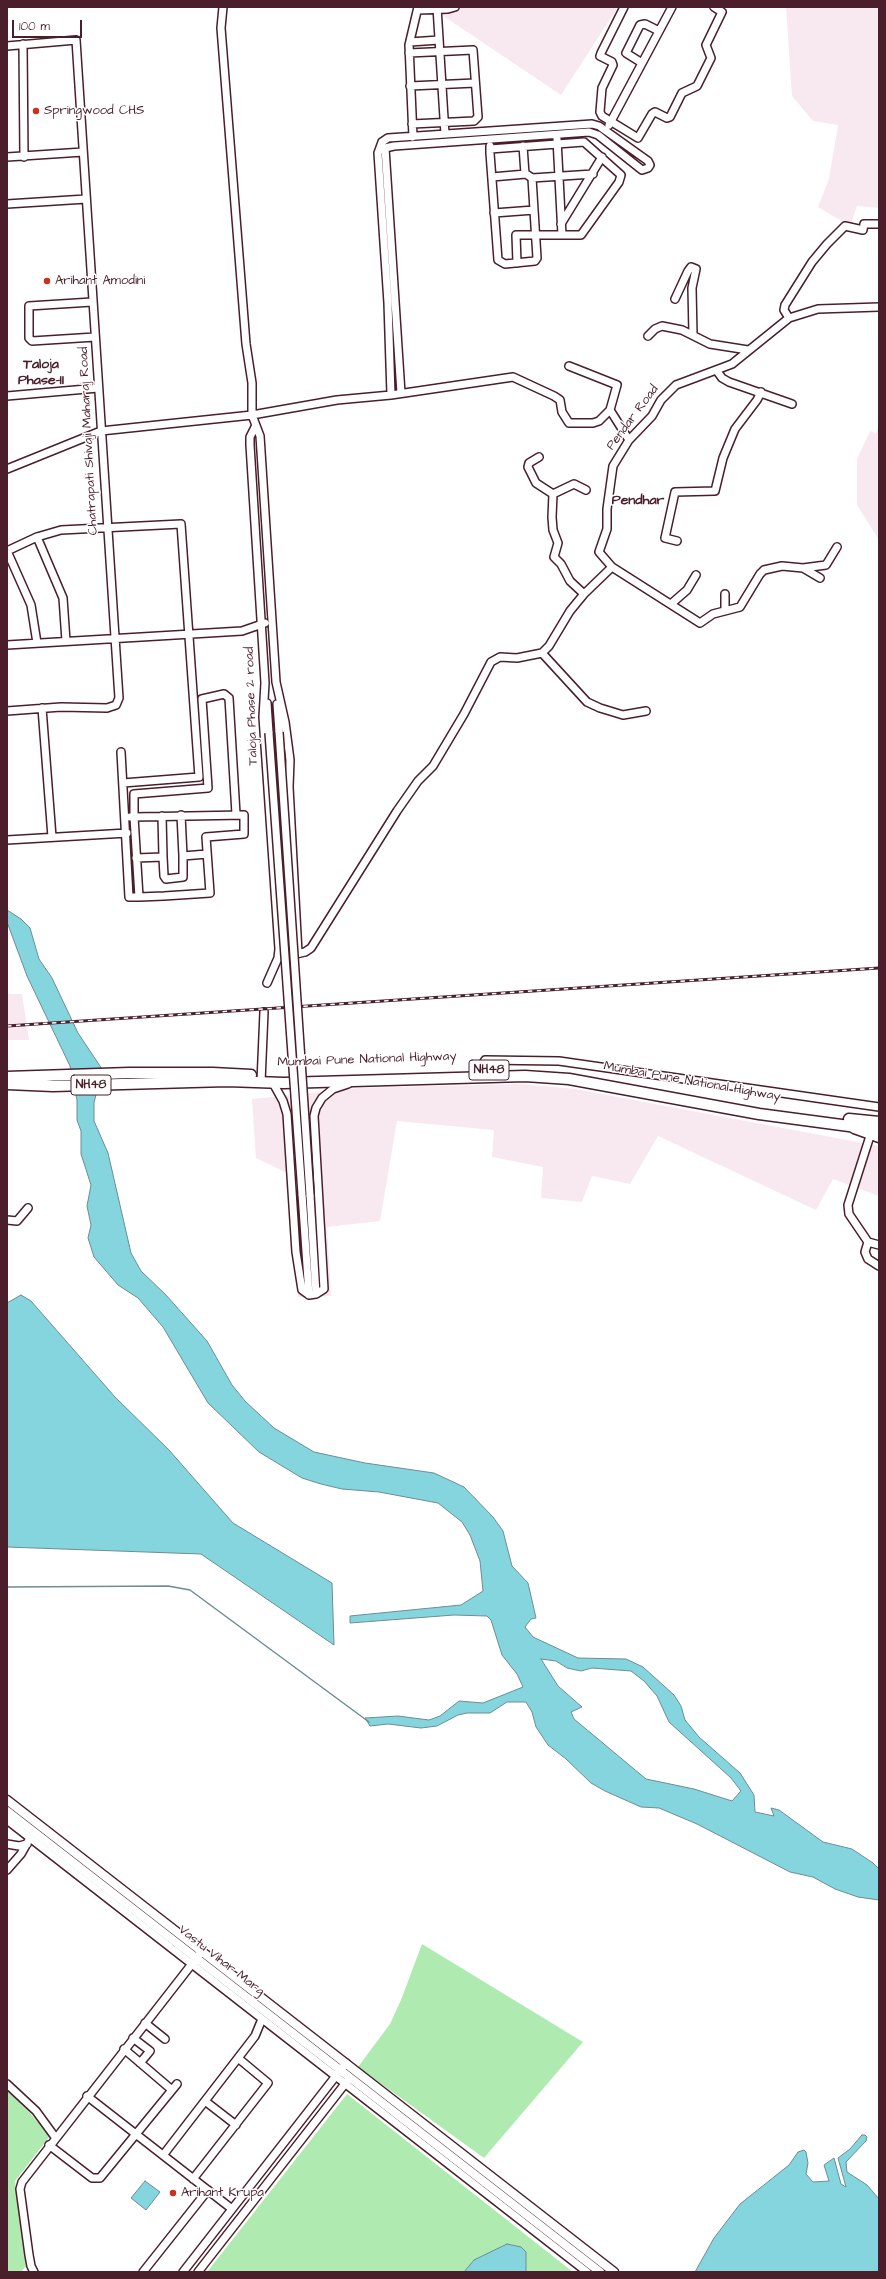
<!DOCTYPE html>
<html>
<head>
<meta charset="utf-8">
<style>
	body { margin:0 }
	#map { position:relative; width:886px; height:2279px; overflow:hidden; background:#fff; font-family:"Architects Daughter",sans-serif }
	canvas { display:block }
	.frame { position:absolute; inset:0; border:8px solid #4a1f2b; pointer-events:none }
	.scale { position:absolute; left:12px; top:20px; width:70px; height:18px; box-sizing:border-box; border:2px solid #4a1f2b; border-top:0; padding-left:5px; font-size:12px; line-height:14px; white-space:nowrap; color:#4a1f2b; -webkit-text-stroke:3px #fff; paint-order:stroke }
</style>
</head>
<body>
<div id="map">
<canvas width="886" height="2279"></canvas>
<div class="frame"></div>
<div class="scale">100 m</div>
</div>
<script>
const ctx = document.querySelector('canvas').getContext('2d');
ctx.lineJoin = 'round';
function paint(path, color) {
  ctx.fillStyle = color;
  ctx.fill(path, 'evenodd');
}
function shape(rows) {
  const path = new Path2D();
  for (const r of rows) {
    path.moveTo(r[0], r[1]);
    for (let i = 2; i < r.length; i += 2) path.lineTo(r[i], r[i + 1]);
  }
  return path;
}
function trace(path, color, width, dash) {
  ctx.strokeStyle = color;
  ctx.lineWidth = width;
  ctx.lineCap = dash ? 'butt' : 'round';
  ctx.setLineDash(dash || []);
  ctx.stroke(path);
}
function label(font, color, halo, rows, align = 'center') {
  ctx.font = font + ' "Architects Daughter",sans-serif';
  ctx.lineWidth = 3;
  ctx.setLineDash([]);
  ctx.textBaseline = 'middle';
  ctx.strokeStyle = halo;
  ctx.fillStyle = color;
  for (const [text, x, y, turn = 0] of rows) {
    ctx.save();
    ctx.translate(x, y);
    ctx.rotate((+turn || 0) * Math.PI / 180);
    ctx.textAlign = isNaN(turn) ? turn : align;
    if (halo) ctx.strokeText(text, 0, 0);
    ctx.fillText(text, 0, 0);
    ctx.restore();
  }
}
paint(shape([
	[447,7,618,7,561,95,442,15],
	[786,7,879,7,879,208,857,206,850,226,818,207,829,179,838,125,813,121,792,96],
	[879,423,879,540,857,505,857,459,870,431,876,433],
	[7,994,22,994,29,1040,7,1040],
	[521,1084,575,1089,879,1146,879,1196,833,1179,816,1210,658,1136,630,1184,592,1176,582,1202,541,1198,543,1167,492,1157,494,1130,397,1121,380,1221,327,1227,331,1296,298,1297,289,1174,256,1158,252,1099,359,1088]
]), '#f8e8f0');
paint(shape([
	[422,1944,583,2042,484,2158,358,2067,390,2024,401,2000],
	[7,2089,11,2091,50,2136,15,2181,26,2266,21,2272,7,2272],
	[347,2094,573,2272,207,2272]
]), '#afebb1');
const water = shape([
	[7,910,21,919,30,928,39,959,52,978,78,1033,102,1069,94,1103,94,1121,108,1153,131,1253,141,1271,166,1295,207,1341,232,1385,245,1401,274,1428,314,1452,365,1463,434,1473,464,1487,493,1517,503,1531,512,1566,528,1583,536,1618,531,1619,525,1627,533,1637,578,1658,626,1659,643,1667,674,1695,681,1706,685,1720,699,1737,740,1773,754,1795,755,1812,774,1816,771,1808,779,1810,823,1842,852,1849,873,1863,879,1869,879,1900,858,1897,835,1889,813,1877,790,1872,697,1824,659,1808,641,1807,605,1791,591,1783,566,1759,548,1745,536,1727,532,1712,526,1702,507,1702,490,1713,467,1713,458,1715,437,1726,421,1728,388,1724,370,1726,365,1718,398,1716,429,1720,440,1716,459,1701,483,1703,523,1687,517,1674,502,1655,491,1620,487,1616,454,1615,350,1623,350,1616,461,1605,483,1591,480,1561,470,1535,462,1522,438,1503,379,1492,342,1489,321,1484,302,1478,259,1452,208,1403,163,1327,138,1298,118,1285,94,1257,88,1238,91,1225,87,1206,91,1185,81,1154,81,1131,77,1120,77,1100,70,1066,27,976,7,922,7,910],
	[541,1659,556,1661,567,1668,581,1671,592,1668,631,1671,644,1681,657,1696,669,1722,731,1778,741,1791,732,1801,694,1789,646,1779,574,1719,571,1712,582,1707,558,1686,541,1659],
	[21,1295,31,1301,115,1397,169,1450,233,1523,332,1583,334,1645,201,1554,7,1547,7,1303,21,1295],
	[862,2135,865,2135,867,2137,866,2141,846,2162,847,2172,867,2185,879,2199,879,2272,695,2272,714,2238,740,2204,789,2165,798,2152,804,2150,806,2152,808,2163,806,2174,813,2182,829,2181,824,2165,834,2158,841,2184,846,2187,838,2158,850,2149,862,2135],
	[145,2181,160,2192,146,2210,131,2198,145,2181],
	[507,2244,521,2247,526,2252,526,2272,464,2272,474,2260,507,2244]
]);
paint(water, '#84d5dd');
trace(water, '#6d8c96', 1);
trace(shape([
	[7,1587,168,1586,190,1590,369,1722]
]), '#6d8c96', 1.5);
const minor = shape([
	[223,7,221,28,246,344,252,383,252,415,337,400,391,395,513,377,554,396,560,400,562,412,569,423,593,423,599,421,610,410],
	[437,7,445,134],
	[624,7,601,53,600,56,612,62,613,65,602,88,600,112,602,116,638,138,652,114,655,112,667,118,670,117,682,93,697,86,711,58,706,45,722,12,714,7],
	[418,10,448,9,455,7],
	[410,42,439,40],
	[23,44,24,157],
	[7,46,76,40,119,698,116,705,107,708,61,707,7,711],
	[409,53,473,50,478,117,474,121,412,124],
	[642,63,626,53,640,25,645,24,659,31],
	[410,86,475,83],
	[609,125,672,7],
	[413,137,409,45,418,7],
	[557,139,562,235],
	[490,146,490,153,498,260,505,264,535,261,537,258,532,178,526,174,492,177],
	[523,146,525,174],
	[490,149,584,142,621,175,619,182,581,235,516,235,517,263],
	[7,157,83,152],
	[532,178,593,174],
	[7,204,86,199],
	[494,213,534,210],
	[561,224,602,157],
	[675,299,688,271,691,267,696,269,692,288,693,335],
	[92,302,29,306,29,338,32,341,95,337],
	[789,318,784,310,785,305,812,262,827,244,845,226,863,230,864,224,879,224],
	[648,336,655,329,662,326,682,330,710,344,748,350],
	[569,366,617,385,610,410,629,440],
	[717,371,722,378,729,382,792,404],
	[391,395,388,303,378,153,382,142,388,138,592,124,599,126,648,161,650,165,648,168,642,170,598,135,589,132,394,146,385,148,401,393],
	[7,396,98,388],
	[255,427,250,437,250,445,265,683,263,717,279,949,278,958,267,983],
	[539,457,529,463,528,467,536,483,553,494],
	[7,469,101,431,252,415,260,436,276,682,285,722,290,760,289,787,298,953],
	[37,537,63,598,66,641],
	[677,541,665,538,675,492,715,491,723,458,735,429,757,400,761,392],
	[7,551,37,537,61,530,181,524,199,777,123,783],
	[7,551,31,605,37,643],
	[803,568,826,565,837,547],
	[820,578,803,568,782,566,764,570,760,574,740,607,713,614,700,623,612,567,599,552,607,529,607,509,613,466,629,440,652,416,661,400,676,385,732,364,789,318,818,309,879,307],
	[584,594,570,581,561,564,554,557,558,543,553,530,552,517,553,494,574,484,586,490],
	[671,604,687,590,696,575],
	[725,610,725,594],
	[7,645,242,631,265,623],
	[542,653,587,702,600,708,623,715,646,711],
	[267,703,269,733],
	[277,704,279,732],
	[42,708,52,837],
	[121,752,129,897,139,897,164,896,210,893,206,837,244,834,244,815,134,817,139,897],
	[181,815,183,856],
	[130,817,134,817,134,794,208,788,202,699,224,694,229,698,236,814],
	[7,840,127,833],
	[163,857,164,876,166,879,183,877,183,856,207,854],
	[136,858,163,857,162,816],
	[279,958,305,952,311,948,397,811,418,781,433,766,464,714,491,662,500,657,517,658,542,653,549,646,570,611,584,594,612,567],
	[479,1070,485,1060,559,1061,879,1107],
	[261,1082,264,1012],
	[273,1083,283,1101,287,1114,296,1252,302,1290,309,1295,316,1294,324,1289,314,1116,316,1108,322,1098,333,1089,348,1084],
	[870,1136,848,1205,849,1214,868,1242,865,1252,868,1259,879,1266],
	[302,1194,309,1295],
	[310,1195,316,1294],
	[7,1220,17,1221,28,1208],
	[868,1242,879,1245],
	[7,1820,587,2272],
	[7,1844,19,1846,27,1844],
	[7,1870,21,1854,30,1838],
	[145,2023,165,2039],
	[133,2038,150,2051,140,2063],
	[124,2049,172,2090],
	[7,2084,36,2111,55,2137],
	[87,2096,232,2209],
	[205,2101,236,2125],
	[49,2145,92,2178,100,2178,177,2084],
	[164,2154,255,2036,262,2019],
	[193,2179,268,2083,238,2058],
	[34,2272,31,2266,29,2255,20,2189,22,2182,202,1951],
	[143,2272,208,2190],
	[183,2272,346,2063],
	[198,2272,348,2080]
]);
const major = shape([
	[854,1129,879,1138],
	[7,1800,614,2272],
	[7,1811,600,2272]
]);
const highway = shape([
	[7,1077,129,1073,213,1073,251,1075],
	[7,1084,53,1086,227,1081,284,1083,525,1076,569,1079,759,1114,879,1130],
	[849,1119,879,1122]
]);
trace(minor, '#4a1f2b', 10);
trace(major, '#4a1f2b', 11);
trace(highway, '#4a1f2b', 13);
trace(minor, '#fff', 7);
trace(major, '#fff', 8);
trace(highway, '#fff', 10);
const rail = shape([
	[7,1026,879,968]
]);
trace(rail, '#4a1f2b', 3);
trace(rail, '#fff', 1.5, [4.5]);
const minorBridge = shape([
	[279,732,310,1195],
	[269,733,302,1194]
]);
trace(minorBridge, '#4a1f2b', 10, []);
trace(minorBridge, '#fff', 7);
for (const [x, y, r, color] of [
	[36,111,4,"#c8321e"],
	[47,281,4,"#c8321e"],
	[173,2193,4,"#c8321e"]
]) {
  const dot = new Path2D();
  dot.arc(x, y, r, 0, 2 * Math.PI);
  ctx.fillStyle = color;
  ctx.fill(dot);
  trace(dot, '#fff', 1.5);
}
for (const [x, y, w] of [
	[489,1070,40],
	[91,1085,40]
]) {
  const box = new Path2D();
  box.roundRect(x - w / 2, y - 10, w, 20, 3);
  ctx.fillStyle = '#fff';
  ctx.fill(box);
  trace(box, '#4a1f2b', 1);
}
label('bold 12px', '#4a1f2b', null, [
	["NH48",489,1070],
	["NH48",91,1085]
]);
label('13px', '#4a1f2b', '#fff', [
	["Springwood CHS",44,111],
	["Arihant Amodini",55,281],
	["Arihant Krupa",181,2193]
], 'left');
label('13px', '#4a1f2b', '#fff', [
	["Pendar Road",633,418,-53],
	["Chatrapati Shivaji Maharaj Road",89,441,-93],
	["Taloja Phase 2 road",252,706,-92],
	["Mumbai Pune National Highway",367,1060,-2],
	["Mumbai Pune National Highway",692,1082,10],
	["Vastu Vihar Marg",221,1961,38]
]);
label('bold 14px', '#4a1f2b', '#fff', [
	["Taloja",41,365],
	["Phase-II",41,381],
	["Pendhar",638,501]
]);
</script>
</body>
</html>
